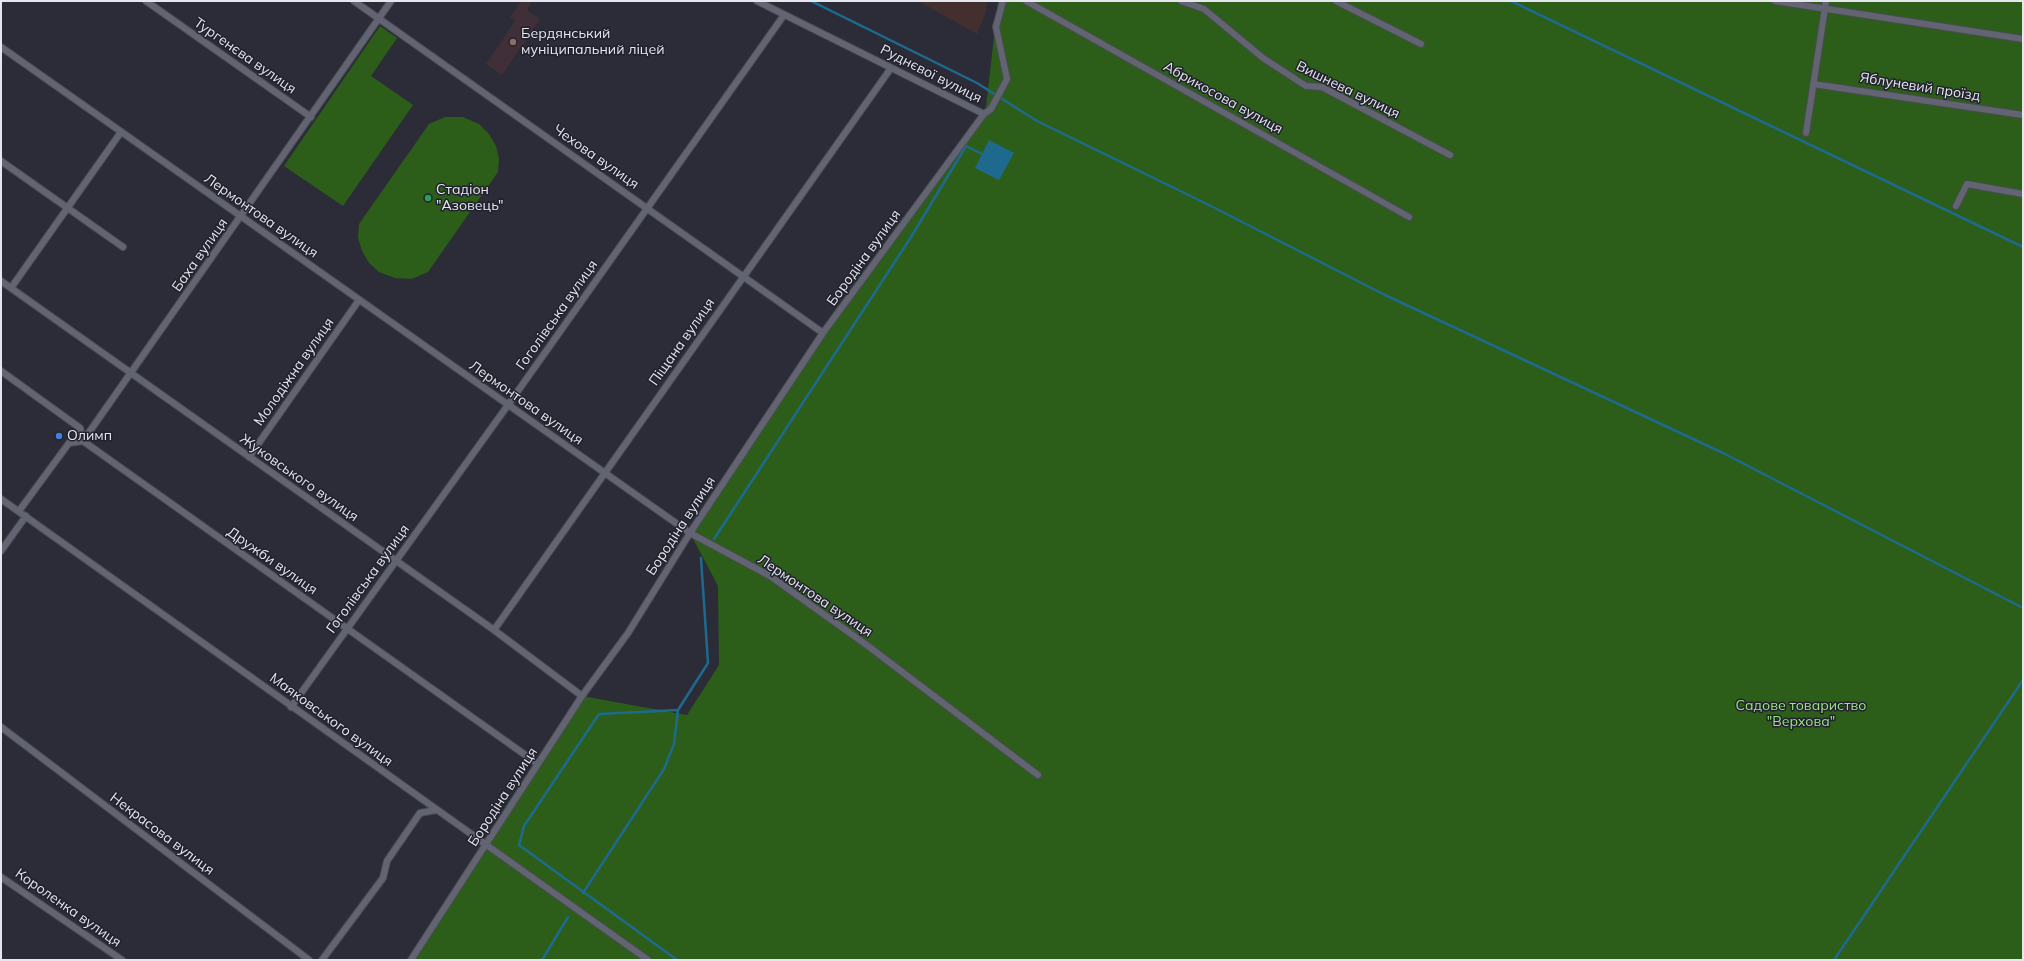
<!DOCTYPE html>
<html>
<head>
<meta charset="utf-8">
<style>
	body { margin:0 }
	#map { position:relative; width:2024px; height:961px; overflow:hidden; background:#2b2c37; font-family:Mulish,sans-serif }
	canvas { display:block }
	.frame { position:absolute; inset:0; border:2px solid #e5e6ee; pointer-events:none }
</style>
</head>
<body>
<div id="map">
<canvas width="2024" height="961"></canvas>
<div class="frame"></div>
</div>
<script>
const ctx = document.querySelector('canvas').getContext('2d');
ctx.lineJoin = 'round';
function paint(path, color) {
  ctx.fillStyle = color;
  ctx.fill(path, 'evenodd');
}
function shape(rows) {
  const path = new Path2D();
  for (const r of rows) {
    path.moveTo(r[0], r[1]);
    for (let i = 2; i < r.length; i += 2) path.lineTo(r[i], r[i + 1]);
  }
  return path;
}
function trace(path, color, width, dash) {
  ctx.strokeStyle = color;
  ctx.lineWidth = width;
  ctx.lineCap = dash ? 'butt' : 'round';
  ctx.setLineDash(dash || []);
  ctx.stroke(path);
}
function label(font, color, halo, rows, align = 'center') {
  ctx.font = font + ' Mulish,sans-serif';
  ctx.lineWidth = 3;
  ctx.setLineDash([]);
  ctx.textBaseline = 'middle';
  ctx.strokeStyle = halo;
  ctx.fillStyle = color;
  for (const [text, x, y, turn = 0] of rows) {
    ctx.save();
    ctx.translate(x, y);
    ctx.rotate((+turn || 0) * Math.PI / 180);
    ctx.textAlign = isNaN(turn) ? turn : align;
    if (halo) ctx.strokeText(text, 0, 0);
    ctx.fillText(text, 0, 0);
    ctx.restore();
  }
}
paint(shape([
	[918,1,987,1,986,12,977,34]
]), '#432f2d');
paint(shape([
	[521,1,532,1,527,10,540,19,502,75,486,64,515,21,510,17]
]), '#402f38');
paint(shape([
	[998,1,2023,1,2023,960,650,960,487,845,582,696,687,715,719,665,718,586,690,533,823,333,985,116],
	[380,26,397,38,371,76,413,105,343,206,284,166],
	[445,117,463,117,479,124,489,134,496,146,499,159,498,172,428,272,412,279,395,278,379,272,369,263,362,251,358,238,359,224,429,124],
	[486,847,646,960,412,960]
]), '#2c5e19');
paint(shape([
	[989,140,1014,153,999,180,975,168]
]), '#1e6a8f');
trace(shape([
	[811,1,977,83,1037,121,1209,205,1385,295,1721,452,2023,608],
	[1511,1,2023,247],
	[714,539,911,237,966,146,982,154],
	[583,893,664,769,674,744,678,710],
	[542,960,568,917],
	[677,960,519,845,524,826,599,714,678,710,708,663,701,558],
	[1834,960,2023,680]
]), '#1e6a8f', 2.5);
const minor = shape([
	[146,1,311,117],
	[354,1,823,333],
	[757,1,984,114,991,109,1007,79,996,27,1003,1],
	[1026,1,1409,217],
	[1181,1,1204,9,1263,58,1306,86,1322,87,1450,155],
	[1336,1,1421,44],
	[1775,1,2023,39],
	[1,47,690,533,770,576,868,646,1038,775],
	[1813,84,2023,115],
	[1806,133,1826,1],
	[1,161,123,247],
	[1956,206,1967,184,2023,194],
	[1,281,494,630,582,696],
	[11,288,121,132],
	[1,371,80,428,83,441,538,764],
	[249,457,359,300],
	[1,499,648,960],
	[19,511,69,443,83,441,391,1],
	[1,551,26,516],
	[494,630,891,68],
	[291,707,508,405,784,15],
	[1,727,309,960],
	[1,877,122,960],
	[322,960,383,878,387,861,420,813,436,810],
	[411,960,582,696,628,633,690,533,823,333,984,114]
]);
trace(minor, '#4a4b55', 8);
trace(minor, '#636471', 6);
for (const [x, y, r, color] of [
	[513,42,4,"#8d6e63"],
	[428,198,4,"#2e9e5b"],
	[59,436,4,"#3f7fe0"]
]) {
  const dot = new Path2D();
  dot.arc(x, y, r, 0, 2 * Math.PI);
  ctx.fillStyle = color;
  ctx.fill(dot);
  trace(dot, '#21222d', 1.5);
}
label('14px', '#e5e6ee', '#21222d', [
	["Бердянський",521,34],
	["муніципальний ліцей",521,50],
	["Стадіон",436,190],
	["\"Азовець\"",436,206],
	["Олимп",67,436]
], 'left');
label('14px', '#e5e6ee', '#21222d', [
	["Тургенєва вулиця",245,56,35],
	["Руднєвої вулиця",931,74,27],
	["Яблуневий проїзд",1920,87,9],
	["Вишнева вулиця",1348,90,26],
	["Абрикосова вулиця",1223,98,29],
	["Чехова вулиця",596,157,35],
	["Лермонтова вулиця",261,216,35],
	["Баха вулиця",200,255,-55],
	["Бородіна вулиця",864,258,-54],
	["Гоголівська вулиця",557,315,-55],
	["Піщана вулиця",682,342,-55],
	["Молодіжна вулиця",294,372,-55],
	["Лермонтова вулиця",526,403,35],
	["Жуковського вулиця",299,478,35],
	["Бородіна вулиця",681,526,-57],
	["Дружби вулиця",272,561,35],
	["Гоголівська вулиця",368,579,-54],
	["Лермонтова вулиця",815,596,34],
	["Маяковського вулиця",331,720,36],
	["Бородіна вулиця",503,797,-57],
	["Некрасова вулиця",162,834,37],
	["Короленка вулиця",68,908,35]
]);
label('14px', '#9de586', '#21222d', [
	["Садове товариство",1801,706],
	["\"Верхова\"",1801,722]
]);
</script>
</body>
</html>
